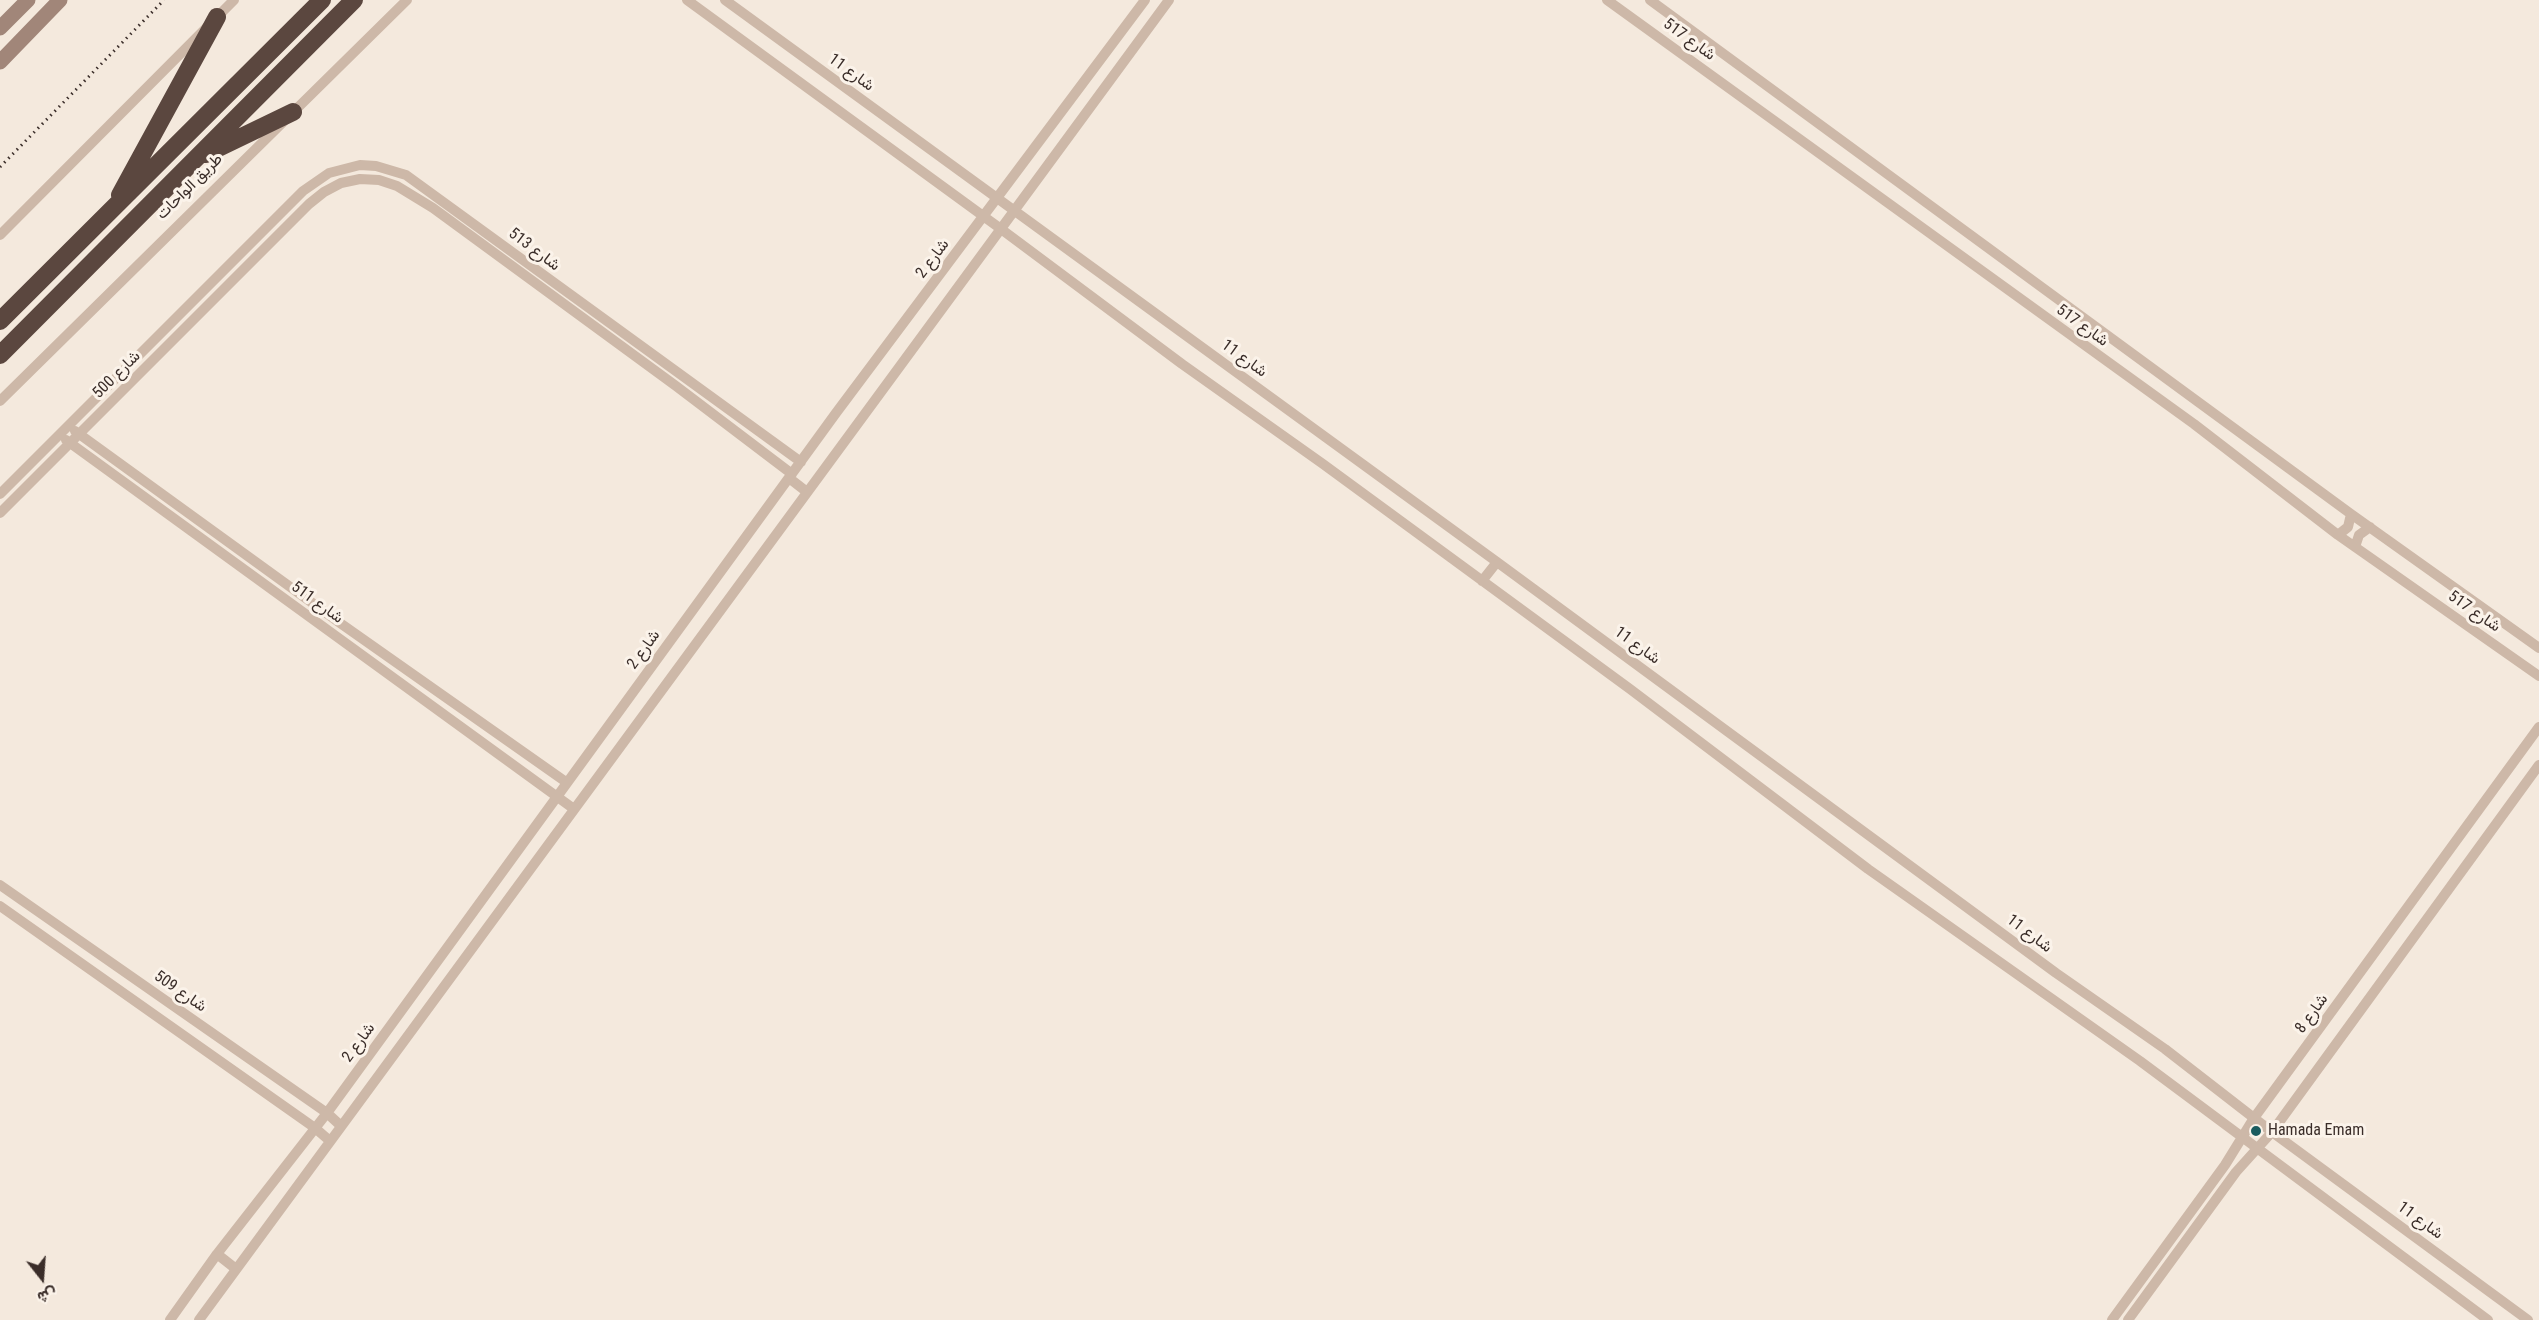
<!DOCTYPE html>
<html>
<head>
<meta charset="utf-8">
<style>
	body { margin:0 }
	#map { position:relative; width:2539px; height:1320px; overflow:hidden; background:#f4e9dd; font-family:"Roboto Condensed",Vazirmatn,sans-serif }
	canvas { display:block }
	.north { position:absolute; left:12px; top:1248px; width:60px; height:60px; -webkit-text-stroke:4px #fbf3ea; paint-order:stroke; rotate:163deg; font-size:16px; font-weight:700; line-height:24px; text-align:center; color:#3a2d29 }
	.north::after { content:''; display:block; margin:auto; width:21px; height:27px; background:#3a2d29; clip-path:polygon(50% 0,100% 100%,50% 72%,0 100%) }
</style>
</head>
<body>
<div id="map">
<canvas width="2539" height="1320"></canvas>
<div class="north">ش</div>
</div>
<script>
const ctx = document.querySelector('canvas').getContext('2d');
ctx.lineJoin = 'round';
function shape(rows) {
  const path = new Path2D();
  for (const r of rows) {
    path.moveTo(r[0], r[1]);
    for (let i = 2; i < r.length; i += 2) path.lineTo(r[i], r[i + 1]);
  }
  return path;
}
function trace(path, color, width, dash) {
  ctx.strokeStyle = color;
  ctx.lineWidth = width;
  ctx.lineCap = dash ? 'butt' : 'round';
  ctx.setLineDash(dash || []);
  ctx.stroke(path);
}
function label(font, color, halo, rows, align = 'center') {
  ctx.font = font + ' "Roboto Condensed",Vazirmatn,sans-serif';
  ctx.lineWidth = 6;
  ctx.setLineDash([]);
  ctx.textBaseline = 'middle';
  ctx.strokeStyle = halo;
  ctx.fillStyle = color;
  for (const [text, x, y, turn = 0] of rows) {
    ctx.save();
    ctx.translate(x, y);
    ctx.rotate((+turn || 0) * Math.PI / 180);
    ctx.textAlign = isNaN(turn) ? turn : align;
    if (halo) ctx.strokeText(text, 0, 0);
    ctx.fillText(text, 0, 0);
    ctx.restore();
  }
}
trace(shape([
	[687,0,1001,229,1182,364,1323,464,1630,689,1868,869,2140,1061,2488,1320],
	[725,0,1497,562,2056,973,2165,1049,2272,1132,2528,1320],
	[1607,0,2194,424,2338,535,2539,676],
	[1650,0,2351,514,2539,648],
	[0,235,234,0],
	[0,401,407,0],
	[75,431,340,623,566,782],
	[66,440,574,809],
	[789,478,807,492],
	[0,494,303,191,329,173,360,165,376,166,406,175,801,462],
	[0,513,309,204,324,192,341,183,360,179,379,180,397,186,433,208,676,386,792,474],
	[2338,535,2348,527,2351,514],
	[2355,547,2359,535,2370,527],
	[1482,581,1497,562],
	[0,885,327,1113,341,1126],
	[0,906,315,1128,330,1141],
	[217,1254,236,1269],
	[170,1320,217,1254,327,1113,836,413,1145,0],
	[199,1320,1169,0],
	[2112,1320,2225,1165,2254,1118,2539,727],
	[2128,1320,2236,1172,2272,1132,2539,765]
]), '#cdb8a8', 10);
trace(shape([
	[0,28,28,0],
	[0,62,60,0]
]), '#a18679', 15);
trace(shape([
	[206,154,293,112],
	[120,195,217,17],
	[0,321,322,0],
	[0,355,354,0]
]), '#5b473f', 18);
trace(shape([
	[0,167,164,0]
]), '#3a2d29', 3, [1.5, 4.5]);
for (const [x, y, r, color] of [
	[2256,1131,6,"#1b5c5f"]
]) {
  const dot = new Path2D();
  dot.arc(x, y, r, 0, 2 * Math.PI);
  ctx.fillStyle = color;
  ctx.fill(dot);
  trace(dot, '#fbf3ea', 2);
}
label('16px', '#3a2d29', '#fbf3ea', [
	["شارع 517",1689,40,36],
	["شارع 11",851,73,36],
	["طريق الواحات",190,187,-45],
	["شارع 513",534,250,37],
	["شارع 2",933,259,-53],
	["شارع 517",2082,326,36],
	["شارع 11",1244,359,36],
	["شارع 500",117,375,-45],
	["شارع 511",317,603,36],
	["شارع 517",2474,612,35],
	["شارع 11",1637,646,36],
	["شارع 2",644,650,-54],
	["شارع 11",2029,934,37],
	["شارع 509",180,992,35],
	["شارع 8",2312,1014,-54],
	["شارع 2",359,1043,-54],
	["شارع 11",2420,1221,36]
]);
label('16px', '#3a2d29', '#fbf3ea', [
	["Hamada Emam",2268,1131]
], 'left');
</script>
</body>
</html>
